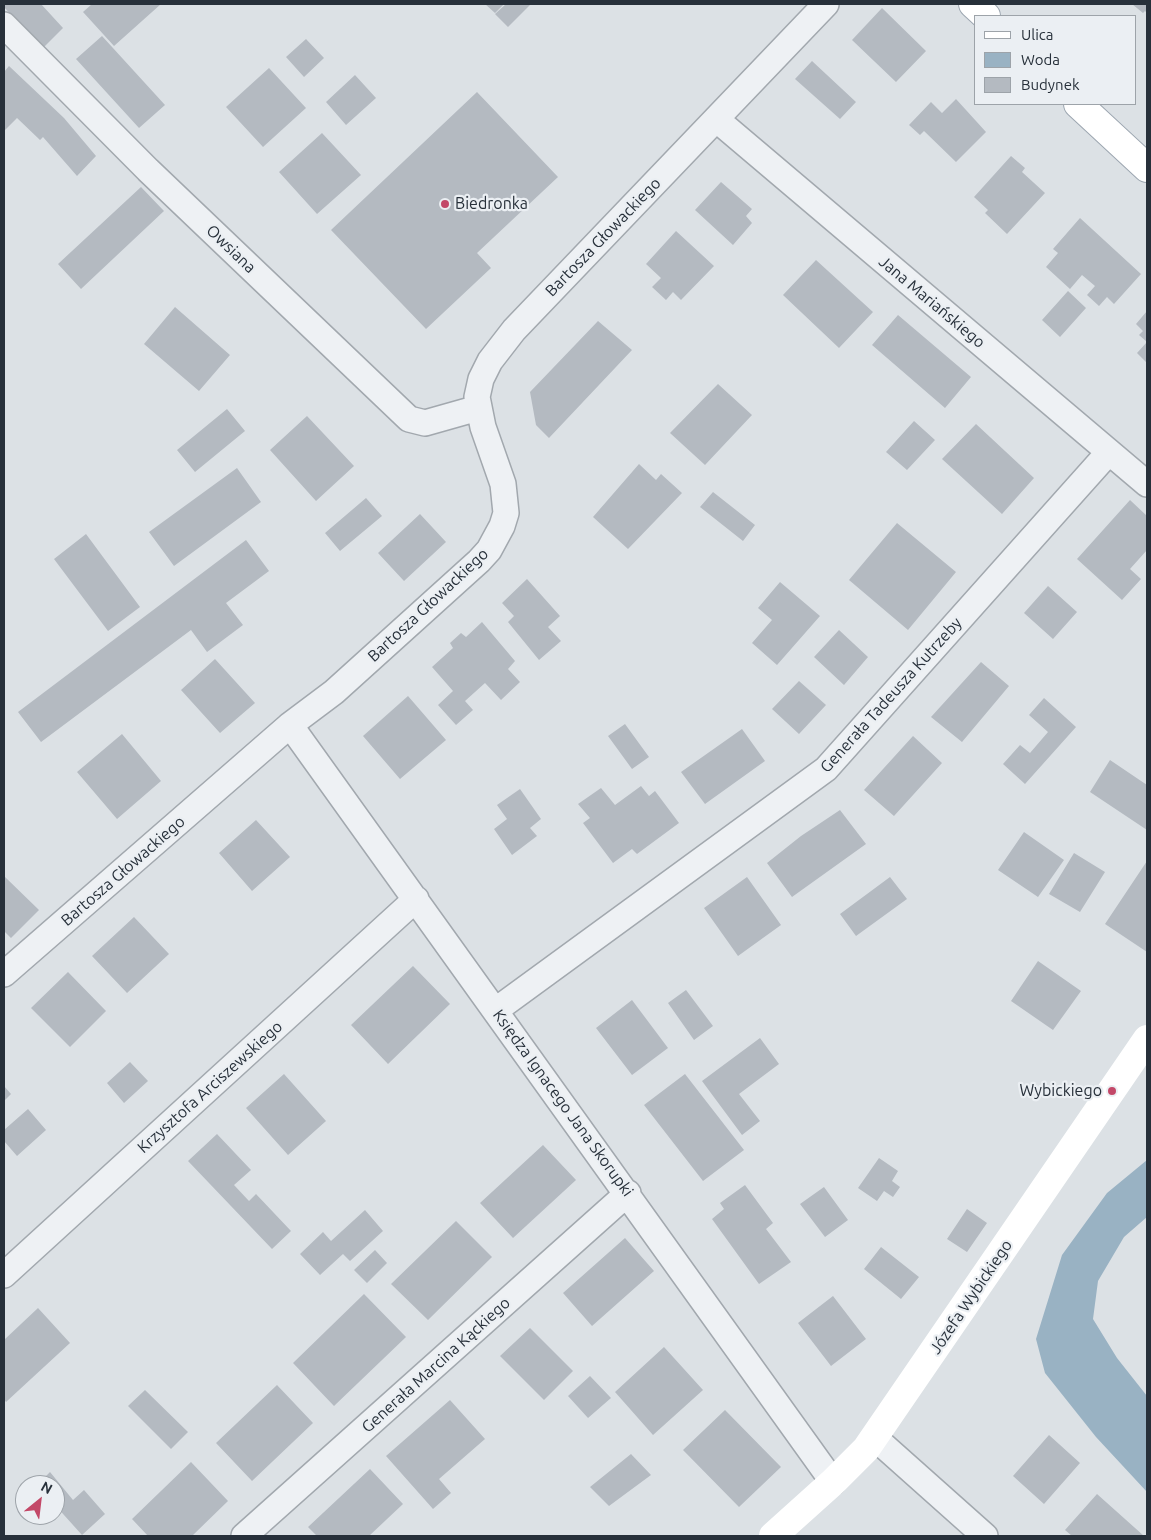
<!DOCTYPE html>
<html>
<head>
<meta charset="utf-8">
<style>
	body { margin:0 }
	#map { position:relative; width:1151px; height:1540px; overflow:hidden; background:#dce1e5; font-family:Ubuntu,sans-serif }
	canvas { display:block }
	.frame { position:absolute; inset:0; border:5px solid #27303a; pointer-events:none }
	.legend { position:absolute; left:974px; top:15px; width:162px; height:90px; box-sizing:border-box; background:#ebeff3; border:1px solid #9da3a9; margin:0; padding:6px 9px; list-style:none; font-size:15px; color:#27303a }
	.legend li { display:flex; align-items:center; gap:10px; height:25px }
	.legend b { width:25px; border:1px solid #9da3a9 }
	.north { position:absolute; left:15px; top:1475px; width:50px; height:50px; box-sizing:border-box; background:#ebeff3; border:1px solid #9da3a9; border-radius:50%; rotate:29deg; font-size:14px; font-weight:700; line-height:20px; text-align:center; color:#27303a }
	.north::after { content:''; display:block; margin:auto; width:18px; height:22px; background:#c34868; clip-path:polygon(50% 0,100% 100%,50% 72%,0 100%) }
</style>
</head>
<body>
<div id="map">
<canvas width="1151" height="1540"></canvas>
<div class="frame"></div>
<ul class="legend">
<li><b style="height:6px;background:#fff"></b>Ulica</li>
<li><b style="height:14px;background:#99b2c3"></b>Woda</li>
<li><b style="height:14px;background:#b4bac1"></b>Budynek</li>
</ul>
<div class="north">N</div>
</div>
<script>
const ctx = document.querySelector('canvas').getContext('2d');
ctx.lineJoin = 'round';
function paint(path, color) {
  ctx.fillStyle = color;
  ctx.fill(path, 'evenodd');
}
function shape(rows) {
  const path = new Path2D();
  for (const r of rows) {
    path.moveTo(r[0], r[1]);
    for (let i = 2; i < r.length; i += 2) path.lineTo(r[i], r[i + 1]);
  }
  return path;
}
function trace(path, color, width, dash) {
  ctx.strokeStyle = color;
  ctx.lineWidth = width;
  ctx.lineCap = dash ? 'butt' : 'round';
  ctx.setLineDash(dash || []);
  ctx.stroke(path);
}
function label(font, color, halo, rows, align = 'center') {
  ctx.font = font + ' Ubuntu,sans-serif';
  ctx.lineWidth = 4.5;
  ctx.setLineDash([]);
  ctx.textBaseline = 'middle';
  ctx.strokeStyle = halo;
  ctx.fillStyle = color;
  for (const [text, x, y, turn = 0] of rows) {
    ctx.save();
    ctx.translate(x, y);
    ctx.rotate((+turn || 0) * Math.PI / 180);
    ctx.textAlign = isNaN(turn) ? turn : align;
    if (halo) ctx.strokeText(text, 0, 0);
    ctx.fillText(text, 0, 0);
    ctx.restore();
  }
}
paint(shape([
	[1147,1160,1147,1217,1124,1237,1098,1281,1093,1319,1117,1358,1147,1396,1147,1492,1096,1437,1045,1373,1036,1339,1062,1255,1107,1193]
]), '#99b2c3');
paint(shape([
	[4,4,41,4,63,28,42,49,4,7],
	[92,4,161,4,114,46,83,12],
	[485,4,504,4,495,13],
	[506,4,531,4,508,27,495,14],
	[1132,4,1147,4,1147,13,1145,11,1143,13],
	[882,8,926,51,896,82,852,40],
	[102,36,165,105,139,128,76,59],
	[306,39,324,58,304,77,286,57],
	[812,61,856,102,840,119,795,79],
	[9,66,64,118,96,156,77,176,43,137,40,140,17,118,5,130,4,128,4,72],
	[269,68,306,108,263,147,226,107],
	[355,75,376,98,346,125,326,102],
	[477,92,558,177,477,253,491,268,426,329,331,230],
	[956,99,986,132,956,162,924,131,920,135,909,125,931,102,942,113],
	[322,133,361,175,317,214,279,172],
	[1011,156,1025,168,1022,172,1045,193,1007,234,985,213,988,210,974,197],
	[721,182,752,209,746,216,752,223,733,245,695,210],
	[141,187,164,211,81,289,58,264],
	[1080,218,1141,274,1114,304,1107,297,1099,306,1087,295,1095,286,1082,275,1070,289,1046,267,1058,253,1053,249],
	[676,231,714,266,681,300,673,292,666,300,652,287,661,278,646,264],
	[816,260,873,312,839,348,783,295],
	[1068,291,1086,308,1060,337,1042,320],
	[175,307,230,355,199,391,144,344],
	[1147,311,1147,363,1137,353,1147,342,1139,335,1143,331,1136,324],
	[898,315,971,377,945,408,872,345],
	[598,321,632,350,549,438,536,425,530,392],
	[718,384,752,415,705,465,670,433],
	[227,409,245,431,195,472,177,450],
	[307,416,354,466,316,501,270,450],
	[914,421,935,440,907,470,886,452],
	[976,424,1034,478,1002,514,942,459],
	[639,464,656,480,661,474,682,493,628,549,593,517],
	[237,468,261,502,174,566,149,532],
	[713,492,755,525,743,541,700,507],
	[366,498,382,516,340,551,325,533],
	[1130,500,1147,516,1147,550,1130,569,1141,579,1122,600,1077,559],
	[420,514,446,542,404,581,378,553],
	[897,523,956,572,908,630,849,580],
	[86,534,140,607,108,631,54,559],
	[246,540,269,571,226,603,243,625,207,652,191,630,41,742,18,712],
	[527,579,560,616,548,627,561,641,539,660,508,622,514,616,502,603],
	[780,582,820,616,777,665,752,643,772,620,758,608],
	[1048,586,1077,612,1053,639,1024,613],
	[482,622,515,661,508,669,520,682,501,700,485,683,465,701,473,710,456,725,438,705,453,691,432,667,453,648,450,643,461,633,466,637],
	[839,630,868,657,844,685,814,657],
	[215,659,255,703,220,733,181,690],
	[981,662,1009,686,962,742,931,717],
	[799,681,826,705,799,734,772,709],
	[408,696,446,740,400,779,363,736],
	[1044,698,1076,727,1025,784,1003,764,1020,745,1030,753,1048,732,1029,715],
	[625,724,649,757,632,769,608,736],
	[742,729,765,761,705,804,681,772],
	[122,734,161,781,117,819,77,772],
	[913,736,942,763,894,816,864,790],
	[1110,760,1147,785,1147,830,1090,792],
	[641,786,649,796,655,791,679,823,637,854,632,849,613,863,583,823,590,818,578,804,601,788,615,805],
	[520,789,541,819,530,828,537,836,512,855,494,829,507,819,497,805],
	[840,810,866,844,792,897,767,863,801,836],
	[256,820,290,857,252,891,219,853],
	[1024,832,1064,860,1038,897,998,870],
	[1074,853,1105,872,1080,912,1049,894],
	[1147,861,1147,952,1105,924],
	[4,876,39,910,11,938,4,931],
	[747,877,781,925,738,956,704,908],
	[890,877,907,899,856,936,840,914],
	[134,917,169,954,127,993,92,956],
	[1038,961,1081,991,1053,1030,1011,1001],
	[413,966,450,1004,388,1064,351,1025],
	[68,972,106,1011,70,1047,31,1008],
	[686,990,713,1026,694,1040,668,1003],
	[632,1000,668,1048,632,1075,596,1028],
	[760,1038,779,1064,739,1094,760,1121,742,1135,702,1081],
	[130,1062,148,1081,124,1103,107,1083],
	[284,1074,326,1121,288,1155,246,1108],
	[685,1074,744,1150,703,1181,644,1105],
	[4,1086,11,1094,4,1101],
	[28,1109,46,1130,17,1156,4,1141,4,1130],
	[217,1134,251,1170,234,1185,249,1201,256,1194,291,1231,272,1249,188,1161],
	[543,1145,576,1180,513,1238,480,1203],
	[879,1158,898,1171,892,1181,900,1187,893,1197,884,1191,877,1201,858,1188],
	[745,1185,773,1223,766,1229,791,1262,759,1284,712,1219,724,1209,720,1203],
	[824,1187,848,1220,825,1237,800,1204],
	[967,1209,987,1223,967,1252,947,1239],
	[365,1210,383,1231,350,1261,343,1254,320,1275,300,1254,323,1232,331,1241],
	[456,1221,492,1257,428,1320,391,1284],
	[625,1238,654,1271,592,1326,563,1293],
	[881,1247,919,1277,901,1299,864,1269],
	[375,1250,387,1263,367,1283,354,1270],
	[364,1294,406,1337,334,1406,293,1363],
	[833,1296,866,1339,831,1366,798,1323],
	[38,1308,70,1343,6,1402,4,1399,4,1340],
	[530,1328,573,1371,544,1400,500,1356],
	[664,1347,703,1390,653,1435,615,1392],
	[590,1376,611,1398,588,1418,568,1396],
	[277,1385,313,1423,252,1481,216,1443],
	[145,1390,188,1432,171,1449,128,1406],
	[450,1400,485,1439,439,1479,451,1493,433,1509,386,1456],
	[725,1410,781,1467,739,1507,683,1450],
	[1049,1435,1080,1463,1044,1504,1013,1476],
	[631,1454,651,1475,609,1506,590,1487],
	[191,1462,228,1501,192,1536,148,1536,132,1519],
	[370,1469,403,1504,369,1536,317,1536,308,1527],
	[50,1472,73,1500,84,1490,105,1514,82,1535,55,1505,55,1485,38,1484],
	[1097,1494,1144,1536,1072,1536,1065,1530]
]), '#b4bac1');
const street = shape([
	[4,25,148,170,409,419,425,423,478,408],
	[716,119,1147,484],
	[290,725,833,1482],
	[4,974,290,725,334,692,479,561,489,550,502,526,506,513,503,484,483,427,477,397,481,379,490,361,514,330,826,4],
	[496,1010,826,769,1109,452],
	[4,1275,416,899],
	[875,1438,985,1536],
	[244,1536,628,1193]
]);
const primary = shape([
	[973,4,986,16],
	[1078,104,1147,168]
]);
trace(street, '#a2a8ae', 28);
trace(primary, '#9ca6b0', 30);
trace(street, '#eef1f4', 25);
trace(shape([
	[773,1536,833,1482,866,1449,1147,1039]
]), '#fff', 28);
trace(primary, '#fff', 28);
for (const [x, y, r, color] of [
	[445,204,5,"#c34868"],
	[1112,1091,5,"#c34868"]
]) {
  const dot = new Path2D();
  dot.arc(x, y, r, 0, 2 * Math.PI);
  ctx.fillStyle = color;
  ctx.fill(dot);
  trace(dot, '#ebeff3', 2);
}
label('16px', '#27303a', '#ebeff3', [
	["Biedronka",455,204],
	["Wybickiego",1102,1091,"right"]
], 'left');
label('16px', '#27303a', '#ebeff3', [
	["Bartosza Głowackiego",603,237,-46],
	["Owsiana",231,249,44],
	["Jana Mariańskiego",932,302,40],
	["Bartosza Głowackiego",428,605,-43],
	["Generała Tadeusza Kutrzeby",891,695,-48],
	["Bartosza Głowackiego",123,871,-41],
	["Krzysztofa Arciszewskiego",210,1087,-42],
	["Księdza Ignacego Jana Skorupki",563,1103,54],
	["Józefa Wybickiego",971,1297,-56],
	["Generała Marcina Kąckiego",436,1365,-42]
]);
</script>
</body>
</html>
